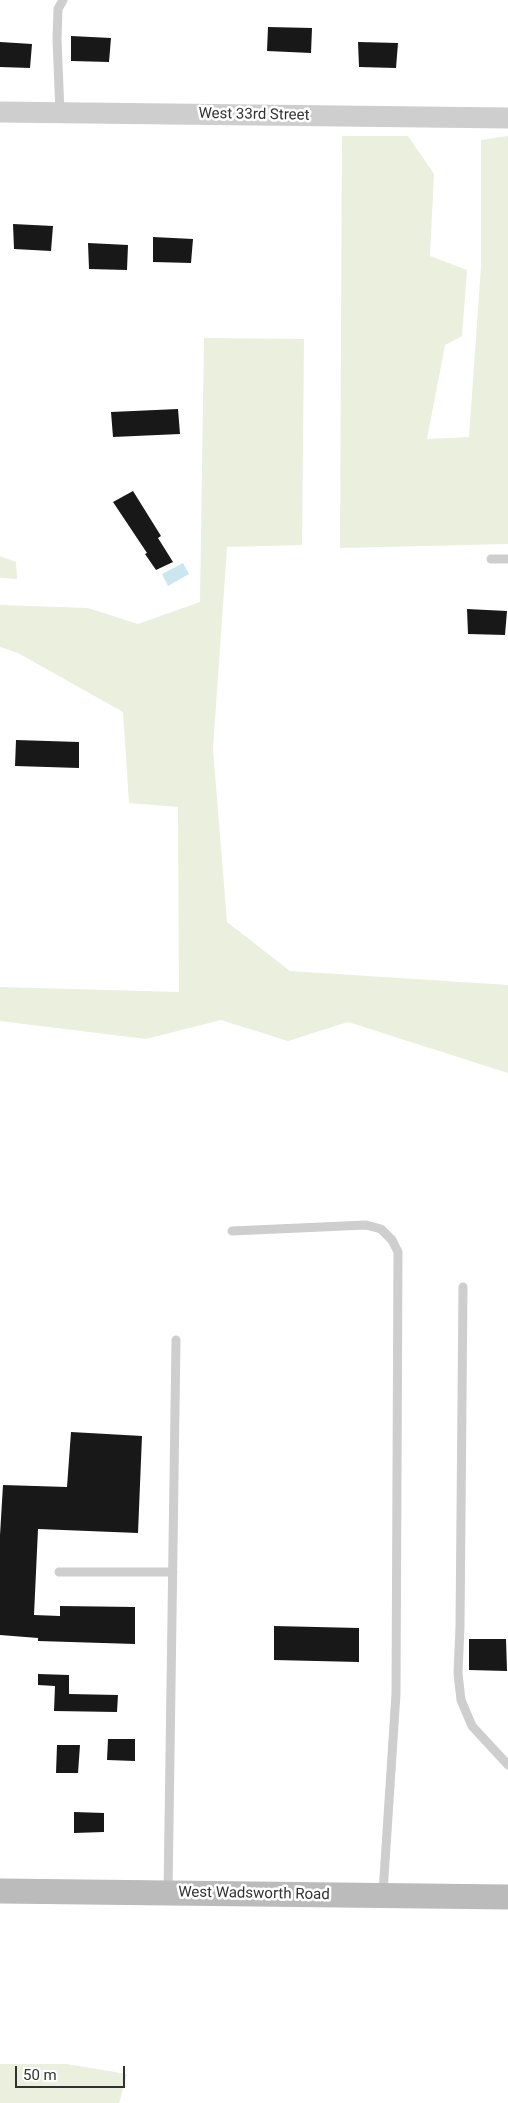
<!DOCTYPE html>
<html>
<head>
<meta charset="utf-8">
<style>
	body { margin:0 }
	#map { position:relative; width:508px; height:2103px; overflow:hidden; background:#fff; font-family:Roboto,sans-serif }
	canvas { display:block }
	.scale { position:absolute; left:15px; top:2066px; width:110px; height:22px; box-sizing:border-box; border:2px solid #313131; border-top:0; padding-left:6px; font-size:15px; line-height:18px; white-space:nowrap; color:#313131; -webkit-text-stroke:4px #fff; paint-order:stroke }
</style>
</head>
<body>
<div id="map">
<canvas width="508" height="2103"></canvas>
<div class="scale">50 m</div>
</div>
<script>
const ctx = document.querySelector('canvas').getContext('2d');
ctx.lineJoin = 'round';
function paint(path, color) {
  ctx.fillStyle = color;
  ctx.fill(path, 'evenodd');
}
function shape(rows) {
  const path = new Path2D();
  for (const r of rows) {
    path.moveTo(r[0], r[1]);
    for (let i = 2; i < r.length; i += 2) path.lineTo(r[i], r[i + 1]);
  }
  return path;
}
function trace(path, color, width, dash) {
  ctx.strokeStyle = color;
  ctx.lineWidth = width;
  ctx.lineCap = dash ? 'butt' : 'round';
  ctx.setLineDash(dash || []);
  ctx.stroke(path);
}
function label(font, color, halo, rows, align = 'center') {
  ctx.font = font + ' Roboto,sans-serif';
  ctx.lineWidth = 5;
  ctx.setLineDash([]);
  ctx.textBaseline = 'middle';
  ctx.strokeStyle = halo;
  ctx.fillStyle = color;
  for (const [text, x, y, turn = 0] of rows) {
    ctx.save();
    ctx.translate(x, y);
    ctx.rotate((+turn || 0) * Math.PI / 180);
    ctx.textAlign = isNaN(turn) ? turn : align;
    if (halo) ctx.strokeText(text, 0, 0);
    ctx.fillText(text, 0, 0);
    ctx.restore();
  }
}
paint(shape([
	[342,136,408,136,434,174,430,256,467,270,462,336,445,345,427,439,469,437,481,267,481,140,508,136,508,544,340,548],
	[204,338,304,339,302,545,227,547,213,749,227,922,290,971,508,985,508,1073,348,1022,288,1041,221,1020,146,1039,0,1021,0,987,179,992,178,807,129,803,123,712,18,653,0,647,0,605,88,608,138,624,200,602],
	[0,556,16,562,17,579,0,578],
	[0,2064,67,2064,127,2074,119,2103,0,2103]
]), '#eaefde');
paint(shape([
	[183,563,189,574,168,586,162,574]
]), '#cae7f0');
paint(shape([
	[268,27,312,28,311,53,267,51],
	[71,36,111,38,109,62,71,61],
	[0,42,32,44,30,68,0,67],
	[358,42,398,43,396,68,359,67],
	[13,224,53,226,51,251,14,249],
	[153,237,193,239,191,263,153,262],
	[88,243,128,245,127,270,89,269],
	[178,409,180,434,113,437,111,412],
	[133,491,161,536,158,538,173,562,156,570,145,554,147,553,113,502],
	[467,609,507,611,505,635,468,634],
	[16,740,79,742,79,768,15,766],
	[71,1432,142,1436,138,1533,38,1529,34,1615,60,1616,60,1606,135,1607,135,1644,38,1641,38,1638,0,1635,0,1535,3,1485,67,1487],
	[274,1626,359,1628,359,1662,274,1660],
	[469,1639,506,1639,507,1671,469,1670],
	[38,1674,69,1675,69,1694,118,1695,117,1712,54,1711,55,1686,38,1685],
	[108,1739,135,1739,135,1761,107,1760],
	[57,1745,80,1745,78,1773,56,1773],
	[74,1812,104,1813,104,1832,74,1833]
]), '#181818');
trace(shape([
	[60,113,57,39,58,9,63,0],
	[491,559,508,559],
	[232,1231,366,1225,381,1229,392,1240,398,1252,396,1694,383,1893],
	[463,1287,460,1627,458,1673,461,1700,472,1726,508,1765],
	[59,1572,173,1572],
	[168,1893,176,1340]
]), '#cecece', 9);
trace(shape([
	[0,112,508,118]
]), '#cecece', 21);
trace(shape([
	[0,1891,508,1897]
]), '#bbb', 25);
label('15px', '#313131', '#fff', [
	["West 33rd Street",254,115,1],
	["West Wadsworth Road",254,1894,1]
]);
</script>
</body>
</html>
